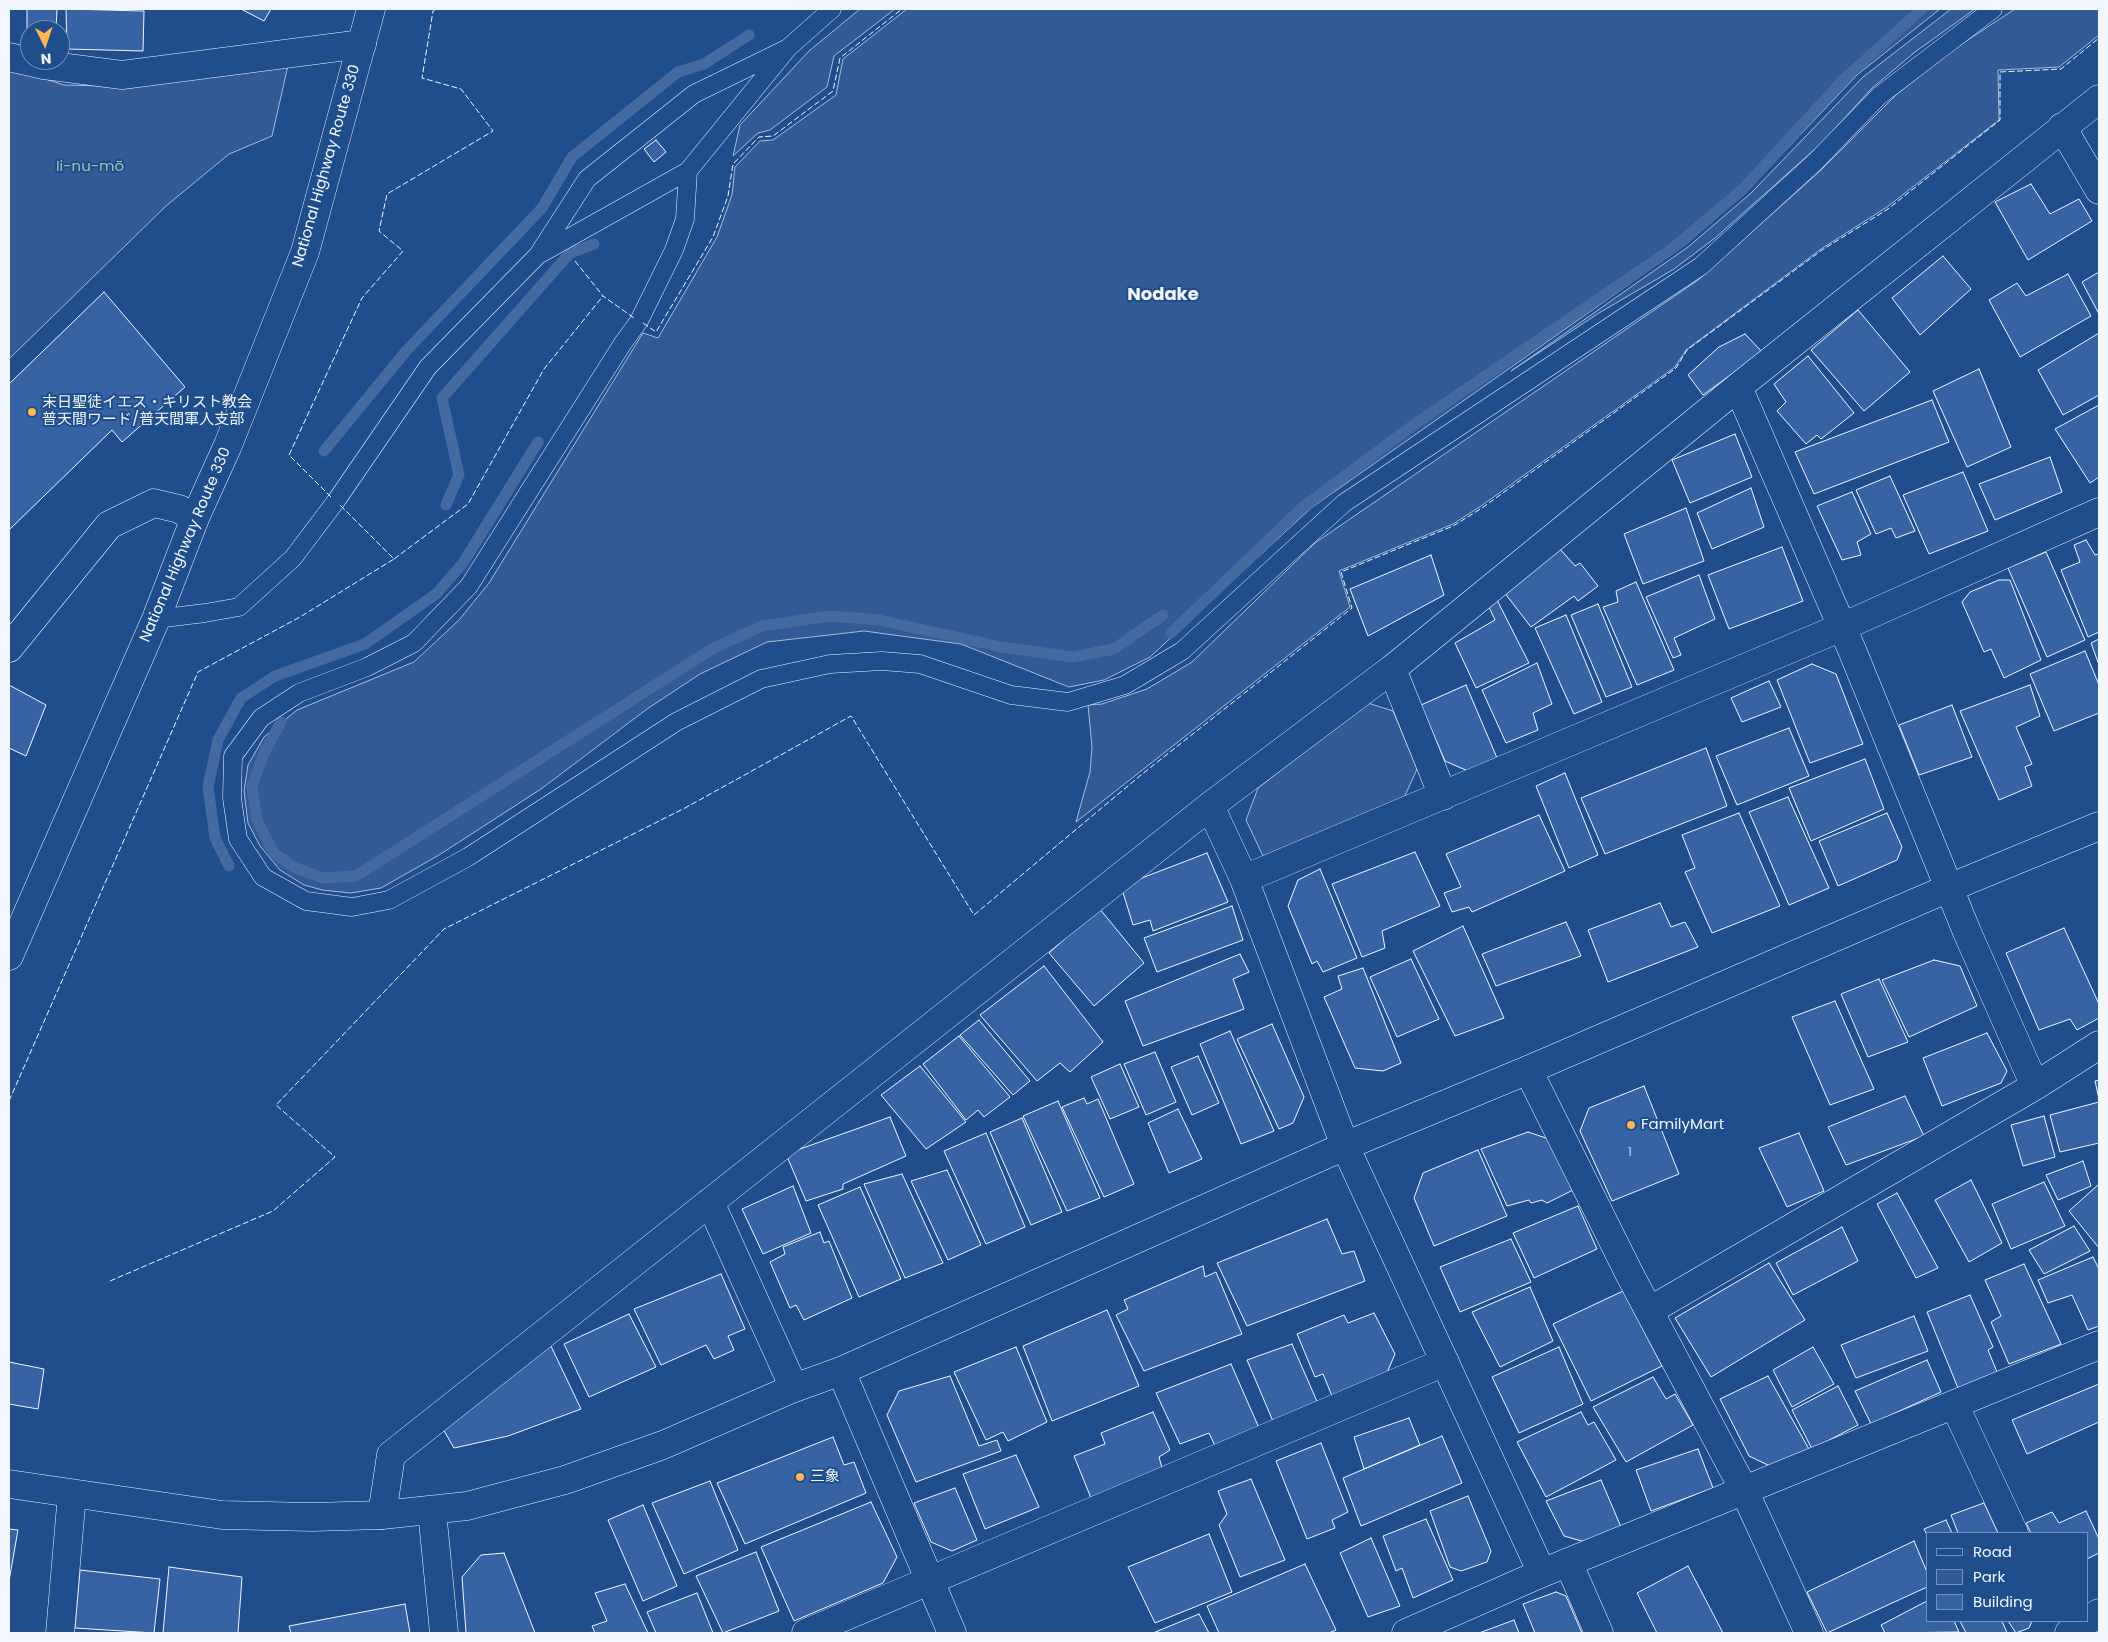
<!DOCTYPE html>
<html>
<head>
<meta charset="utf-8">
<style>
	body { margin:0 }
	#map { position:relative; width:2108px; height:1642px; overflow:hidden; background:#1f4e8c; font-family:Poppins,sans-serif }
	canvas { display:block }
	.frame { position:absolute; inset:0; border:10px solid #f2f6ff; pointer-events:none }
	.legend { position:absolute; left:1926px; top:1532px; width:162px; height:90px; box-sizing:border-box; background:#1f4e8c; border:1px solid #7391ba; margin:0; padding:6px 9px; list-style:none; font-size:15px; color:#f2f6ff }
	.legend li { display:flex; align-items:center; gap:10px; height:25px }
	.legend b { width:25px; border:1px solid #7391ba }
	.north { position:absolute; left:20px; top:20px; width:50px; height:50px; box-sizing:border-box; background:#1f4e8c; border:1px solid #7391ba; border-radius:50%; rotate:176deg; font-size:14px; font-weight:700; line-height:20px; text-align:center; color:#f2f6ff }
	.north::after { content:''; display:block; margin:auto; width:18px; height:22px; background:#ffb74d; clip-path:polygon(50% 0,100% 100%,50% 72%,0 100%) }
</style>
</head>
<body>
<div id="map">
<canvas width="2108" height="1642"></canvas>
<div class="frame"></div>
<ul class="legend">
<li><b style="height:6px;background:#1f4e8c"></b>Road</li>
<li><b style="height:14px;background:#305b95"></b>Park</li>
<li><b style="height:14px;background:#3563a3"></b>Building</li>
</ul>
<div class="north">N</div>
</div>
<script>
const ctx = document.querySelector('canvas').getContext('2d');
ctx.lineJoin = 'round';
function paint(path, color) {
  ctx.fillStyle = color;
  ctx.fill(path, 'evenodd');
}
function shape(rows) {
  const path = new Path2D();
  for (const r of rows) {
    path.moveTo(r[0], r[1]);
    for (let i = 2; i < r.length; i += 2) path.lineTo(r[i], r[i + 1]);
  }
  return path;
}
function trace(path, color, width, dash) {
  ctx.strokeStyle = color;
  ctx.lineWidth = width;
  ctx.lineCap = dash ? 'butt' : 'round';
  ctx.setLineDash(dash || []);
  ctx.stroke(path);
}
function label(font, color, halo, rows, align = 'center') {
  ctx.font = font + ' Poppins,"Noto Sans JP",sans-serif';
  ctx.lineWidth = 4;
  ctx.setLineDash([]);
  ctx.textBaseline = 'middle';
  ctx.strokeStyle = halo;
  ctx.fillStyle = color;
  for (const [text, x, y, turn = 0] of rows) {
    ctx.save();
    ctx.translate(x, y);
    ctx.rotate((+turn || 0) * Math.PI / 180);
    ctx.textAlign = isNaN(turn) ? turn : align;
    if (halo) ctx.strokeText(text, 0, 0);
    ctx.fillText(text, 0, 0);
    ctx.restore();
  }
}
const green = shape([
	[860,9,895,9,834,56,827,87,770,130,758,133,733,156,740,125,809,51,860,9],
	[907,9,1940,9,1857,75,1745,193,1686,244,1311,508,1150,657,1104,680,1069,687,961,644,864,631,767,642,700,674,647,709,541,789,439,855,381,888,351,893,322,890,304,885,280,870,260,846,248,823,244,791,248,765,264,737,297,710,414,662,459,620,489,583,643,333,658,338,717,237,732,195,735,167,760,141,773,140,836,95,843,59,907,9],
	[1951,9,1975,9,1915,52,1871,89,1823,142,1715,238,1674,269,1599,313,1511,371,1688,247,1750,194,1863,77,1951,9],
	[2015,9,2099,9,2099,35,2059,67,1998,70,1999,120,1887,207,1821,249,1686,350,1675,367,1481,506,1453,524,1339,571,1350,607,1076,822,1090,772,1092,747,1088,705,1102,704,1147,689,1192,662,1315,543,1698,280,1820,171,1897,94,1957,47,2015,9],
	[289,61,272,136,229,154,166,206,9,359,9,67,64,85,105,86,289,61],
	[1368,703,1393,711,1417,769,1403,800,1263,856,1246,820,1258,788,1368,703]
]);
paint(green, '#305b95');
trace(green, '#a8bbd7', 1);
trace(shape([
	[324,451,407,350,542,208,572,157,678,72,704,64,749,35],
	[446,505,459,475,442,398,570,253,594,244],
	[1171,633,1302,508,1412,426,1673,248,1743,189,1844,79,1922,9],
	[281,722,264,753,252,786,257,820,274,853,295,868,324,878,356,876,712,649,762,626,830,616,879,620,1001,647,1073,657,1114,649,1163,615],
	[229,866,215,838,208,787,218,740,241,698,275,676,365,644,436,594,463,563,538,442]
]), '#446ba0', 11);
const building = shape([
	[27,9,57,9,56,30,30,30,30,44,27,44,27,9],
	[66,9,144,11,143,51,67,49,66,9],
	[241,9,271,9,264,21,241,9],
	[656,140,666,152,654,162,644,149,656,140],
	[2031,184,2050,214,2079,199,2092,221,2028,260,1995,202,2031,184],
	[1943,256,1971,289,1920,335,1892,298,1943,256],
	[2099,272,2099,314,2082,282,2099,272],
	[2068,274,2091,316,2020,357,1989,300,2017,283,2026,296,2068,274],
	[104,292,185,387,122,442,112,430,9,530,9,384,104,292],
	[1858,310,1910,372,1864,411,1811,350,1858,310],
	[2099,333,2099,395,2063,415,2038,370,2099,333],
	[1745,334,1762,352,1703,395,1688,375,1719,347,1745,334],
	[1808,356,1854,413,1821,439,1817,435,1806,444,1777,411,1786,402,1774,384,1808,356],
	[1979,369,2011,447,1967,467,1933,391,1979,369],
	[1932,400,1949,442,1814,494,1795,452,1932,400],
	[2099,405,2099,477,2090,483,2055,429,2099,405],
	[1735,434,1752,477,1690,503,1672,460,1735,434],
	[2050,457,2062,492,1995,520,1979,484,2050,457],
	[1963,472,1988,531,1929,554,1903,495,1963,472],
	[1890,476,1915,531,1896,538,1891,528,1876,534,1856,490,1890,476],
	[1751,488,1764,527,1712,549,1697,513,1751,488],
	[1852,492,1871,534,1857,542,1861,555,1842,560,1817,506,1852,492],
	[1686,508,1704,561,1643,584,1624,534,1686,508],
	[2086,540,2095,555,2099,554,2099,632,2088,637,2061,570,2080,562,2074,545,2086,540],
	[1782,547,1803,601,1729,629,1708,575,1782,547],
	[1560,549,1575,566,1580,563,1598,586,1578,601,1574,596,1531,627,1504,592,1560,549],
	[2046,552,2085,640,2047,657,2008,568,2046,552],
	[1431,555,1444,595,1368,636,1350,589,1431,555],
	[1699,575,1715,619,1674,638,1681,655,1673,658,1646,597,1699,575],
	[1999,580,2010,580,2041,660,2004,678,1991,649,1984,652,1962,602,1970,592,1999,580],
	[1636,582,1674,670,1637,685,1603,607,1618,602,1616,591,1636,582],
	[1497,600,1529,663,1476,688,1455,643,1495,620,1488,605,1497,600],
	[1598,604,1632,687,1606,697,1571,615,1598,604],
	[1566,615,1602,702,1574,714,1535,628,1566,615],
	[2099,639,2099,665,2091,643,2099,639],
	[2085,651,2099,685,2099,713,2054,731,2030,674,2085,651],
	[1537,663,1552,704,1533,713,1538,730,1506,743,1482,690,1537,663],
	[1812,664,1836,674,1863,744,1810,763,1777,680,1812,664],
	[1769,681,1781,707,1742,722,1731,698,1769,681],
	[9,685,46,705,26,756,9,748,9,685],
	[1466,685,1497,758,1468,771,1445,761,1421,705,1466,685],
	[2030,685,2040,716,2016,727,2032,764,2025,767,2032,786,1999,800,1960,711,2030,685],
	[1952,705,1972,757,1919,775,1899,725,1952,705],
	[1789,728,1809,776,1737,805,1716,756,1789,728],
	[1706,748,1727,806,1605,854,1581,798,1706,748],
	[1865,759,1884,809,1811,841,1789,788,1865,759],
	[1565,773,1598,855,1569,868,1536,786,1565,773],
	[1788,797,1829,888,1789,905,1749,812,1788,797],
	[1739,813,1780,906,1712,933,1685,872,1695,868,1682,835,1739,813],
	[1887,813,1902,847,1897,860,1838,886,1819,841,1887,813],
	[1539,815,1565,871,1472,912,1469,907,1452,912,1444,893,1461,887,1446,854,1539,815],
	[1415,852,1440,906,1382,931,1385,948,1362,957,1332,884,1415,852],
	[1207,853,1228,902,1153,931,1150,920,1133,925,1121,886,1207,853],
	[1320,869,1357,958,1323,972,1317,961,1312,964,1288,906,1298,880,1320,869],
	[1660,903,1671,927,1685,922,1698,947,1608,982,1588,930,1660,903],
	[1232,906,1243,940,1157,972,1144,938,1232,906],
	[1099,908,1144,963,1094,1006,1049,953,1099,908],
	[1566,922,1581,956,1496,986,1482,954,1566,922],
	[1463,926,1504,1018,1455,1036,1413,951,1463,926],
	[2064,928,2099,1004,2099,1018,2077,1030,2070,1019,2039,1030,2006,953,2064,928],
	[1240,954,1249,972,1233,979,1244,1009,1143,1046,1125,1001,1240,954],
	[1411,959,1439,1019,1397,1037,1370,977,1411,959],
	[1934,960,1960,966,1977,1006,1909,1037,1882,980,1934,960],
	[1044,966,1103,1042,1070,1072,1060,1063,1037,1081,980,1015,1044,966],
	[1363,968,1401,1063,1383,1071,1355,1068,1324,997,1342,989,1338,976,1363,968],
	[1879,979,1908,1042,1868,1057,1841,994,1879,979],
	[1835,1001,1874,1089,1830,1105,1792,1017,1835,1001],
	[979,1020,1030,1081,1013,1095,960,1035,979,1020],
	[1272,1024,1304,1097,1293,1123,1279,1129,1237,1039,1272,1024],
	[1230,1031,1274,1131,1241,1144,1200,1044,1230,1031],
	[1987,1033,2007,1071,2001,1083,1942,1106,1923,1058,1987,1033],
	[959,1036,1010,1097,984,1117,978,1110,966,1120,923,1064,959,1036],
	[1155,1052,1176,1102,1146,1115,1124,1064,1155,1052],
	[1198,1056,1219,1103,1192,1115,1171,1067,1198,1056],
	[1120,1064,1139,1107,1110,1119,1091,1077,1120,1064],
	[920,1066,966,1122,926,1149,881,1095,920,1066],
	[2099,1080,2099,1099,2095,1081,2099,1080],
	[1644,1086,1679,1174,1612,1201,1580,1131,1589,1108,1644,1086],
	[1905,1096,1924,1136,1846,1165,1828,1127,1905,1096],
	[1084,1098,1087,1104,1098,1099,1134,1184,1104,1197,1062,1107,1084,1098],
	[1058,1101,1100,1198,1067,1211,1023,1116,1058,1101],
	[2099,1102,2099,1143,2060,1152,2050,1115,2099,1102],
	[1178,1109,1202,1159,1169,1173,1148,1123,1178,1109],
	[2044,1116,2055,1157,2023,1166,2011,1125,2044,1116],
	[890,1117,906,1156,843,1184,843,1189,806,1201,786,1154,890,1117],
	[1022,1118,1062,1212,1031,1225,990,1132,1022,1118],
	[1528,1132,1552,1140,1575,1189,1547,1203,1542,1200,1531,1203,1529,1200,1507,1206,1481,1149,1528,1132],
	[986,1133,1025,1227,986,1244,944,1151,986,1133],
	[1799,1133,1824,1191,1787,1207,1759,1148,1799,1133],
	[1478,1150,1507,1216,1434,1246,1414,1198,1423,1173,1478,1150],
	[2083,1161,2091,1186,2058,1200,2046,1175,2083,1161],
	[947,1170,981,1245,948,1260,911,1181,947,1170],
	[902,1174,943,1263,905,1278,864,1184,902,1174],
	[1971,1180,2002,1243,1969,1262,1935,1200,1971,1180],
	[2044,1182,2065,1226,2011,1249,1992,1204,2044,1182],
	[2099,1184,2099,1248,2069,1211,2099,1184],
	[793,1186,811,1233,763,1254,742,1209,793,1186],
	[860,1187,901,1279,859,1297,818,1205,860,1187],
	[1897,1193,1938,1268,1916,1278,1877,1204,1897,1193],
	[1578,1206,1597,1249,1534,1278,1513,1233,1578,1206],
	[1327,1219,1342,1254,1354,1251,1365,1281,1247,1326,1217,1263,1327,1219],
	[2074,1226,2090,1251,2044,1274,2029,1250,2074,1226],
	[1842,1227,1858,1261,1793,1295,1776,1263,1842,1227],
	[820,1232,824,1243,829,1241,852,1298,804,1320,796,1305,790,1308,770,1262,785,1254,783,1247,820,1232],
	[1511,1239,1531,1282,1460,1312,1440,1267,1511,1239],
	[2093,1257,2099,1269,2099,1326,2088,1330,2072,1295,2048,1303,2038,1280,2093,1257],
	[1769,1263,1805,1320,1711,1377,1675,1318,1769,1263],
	[2024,1264,2061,1344,2009,1364,1991,1322,2001,1316,1985,1280,2024,1264],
	[1203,1266,1205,1277,1216,1272,1242,1334,1144,1371,1116,1315,1128,1309,1124,1300,1203,1266],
	[721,1274,745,1329,728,1336,734,1350,714,1359,706,1345,661,1365,634,1309,721,1274],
	[1530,1287,1553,1341,1500,1367,1472,1312,1530,1287],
	[1623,1291,1662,1366,1591,1401,1553,1324,1623,1291],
	[1970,1295,1993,1347,1988,1350,1999,1377,1960,1393,1927,1312,1970,1295],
	[1107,1310,1139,1386,1052,1421,1023,1346,1107,1310],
	[1374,1313,1395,1354,1386,1375,1332,1396,1323,1374,1315,1377,1297,1334,1344,1315,1348,1323,1374,1313],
	[629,1314,656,1367,589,1397,564,1344,629,1314],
	[1914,1316,1928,1351,1856,1378,1841,1345,1914,1316],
	[549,1342,581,1409,508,1436,454,1448,443,1429,549,1342],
	[1292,1344,1319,1406,1275,1426,1247,1360,1292,1344],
	[1016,1347,1047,1422,1008,1441,1003,1432,986,1440,954,1372,1016,1347],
	[1559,1347,1583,1404,1519,1433,1492,1377,1559,1347],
	[1813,1347,1834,1384,1792,1407,1773,1370,1813,1347],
	[1927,1360,1941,1392,1871,1424,1855,1391,1927,1360],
	[9,1362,44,1369,38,1409,9,1404,9,1362],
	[1231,1364,1259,1428,1216,1448,1209,1433,1180,1444,1156,1393,1231,1364],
	[950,1376,979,1446,997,1440,1001,1451,916,1482,887,1415,899,1391,950,1376],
	[1768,1376,1810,1451,1772,1467,1749,1456,1720,1399,1768,1376],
	[1653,1377,1666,1399,1675,1394,1693,1425,1626,1462,1593,1407,1653,1377],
	[2099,1384,2099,1422,2027,1454,2012,1420,2099,1384],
	[1838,1386,1858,1425,1812,1449,1792,1410,1838,1386],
	[1153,1412,1170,1450,1159,1457,1162,1468,1091,1498,1074,1456,1105,1444,1101,1433,1153,1412],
	[1581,1412,1588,1425,1594,1422,1616,1460,1546,1497,1517,1442,1581,1412],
	[1409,1418,1420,1445,1364,1469,1354,1437,1409,1418],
	[1442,1436,1462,1483,1361,1526,1343,1478,1442,1436],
	[833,1437,844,1465,854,1462,866,1493,745,1544,717,1483,833,1437],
	[1321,1443,1348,1512,1332,1520,1335,1528,1307,1539,1276,1461,1321,1443],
	[1698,1449,1713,1488,1651,1511,1636,1470,1698,1449],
	[1016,1455,1039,1507,985,1529,963,1474,1016,1455],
	[1251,1479,1285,1560,1240,1577,1219,1525,1227,1514,1218,1491,1251,1479],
	[1601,1480,1621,1527,1585,1542,1564,1536,1546,1501,1601,1480],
	[710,1481,738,1550,684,1574,652,1503,710,1481],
	[955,1488,977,1540,952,1551,931,1542,914,1503,955,1488],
	[1468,1496,1491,1551,1487,1562,1461,1571,1450,1567,1430,1511,1468,1496],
	[871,1502,897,1557,883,1583,794,1621,761,1547,871,1502],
	[1984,1503,1998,1533,1958,1533,1951,1515,1984,1503],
	[643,1505,677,1586,643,1601,608,1520,643,1505],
	[2086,1511,2099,1539,2099,1553,2087,1559,2087,1533,2031,1533,2026,1523,2052,1512,2059,1523,2086,1511],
	[1426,1519,1453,1580,1413,1598,1402,1568,1396,1571,1383,1536,1426,1519],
	[1946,1520,1952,1533,1927,1533,1927,1535,1924,1529,1946,1520],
	[9,1529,18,1530,9,1581,9,1529],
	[1209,1534,1232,1592,1155,1623,1128,1567,1209,1534],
	[1371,1538,1400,1606,1368,1617,1340,1553,1371,1538],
	[1914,1541,1927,1572,1927,1587,1827,1633,1807,1592,1914,1541],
	[756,1552,779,1611,723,1633,696,1576,756,1552],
	[504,1553,535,1633,466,1633,462,1577,481,1555,504,1553],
	[1305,1564,1336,1630,1329,1633,1219,1633,1207,1606,1305,1564],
	[1688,1566,1723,1633,1657,1633,1637,1593,1688,1566],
	[169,1567,242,1577,238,1633,163,1633,169,1567],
	[80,1570,160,1579,154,1633,75,1628,80,1570],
	[625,1584,648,1633,595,1633,592,1626,607,1621,595,1593,625,1584],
	[1556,1592,1566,1596,1582,1633,1535,1633,1523,1604,1556,1592],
	[697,1593,713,1633,656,1633,647,1612,697,1593],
	[1927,1601,1927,1621,1954,1621,1959,1632,1885,1633,1881,1625,1927,1601],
	[405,1604,410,1633,291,1633,289,1626,405,1604],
	[1199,1614,1209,1633,1153,1633,1199,1614],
	[1514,1620,1519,1633,1479,1633,1514,1620],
	[1960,1621,2002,1621,2007,1633,1966,1633,1960,1621],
	[2008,1621,2032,1621,2029,1628,2016,1633,2008,1621]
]);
paint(building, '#3563a3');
trace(building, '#f2f6ff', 1);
const service = shape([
	[688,171,685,219,674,250,639,321,623,343,469,586,414,643,367,667,299,693,261,718,233,756,232,798,238,839,263,877,306,901,352,907,389,900,468,857,676,722,761,679,830,664,882,661,920,664,1011,695,1068,702,1125,685,1182,651,1344,503,1701,266,1815,162,1879,96,1993,9],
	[540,254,688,171,788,48,832,9],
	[156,619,205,613,239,607,293,558,336,501,428,367,538,255,587,179,694,94,788,48]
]);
const minor = shape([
	[9,57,44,65,122,75,362,44],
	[2062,127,2099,190],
	[1738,387,1852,650,1967,932,2035,1086,2099,1045],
	[9,648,109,525,154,503,179,509,195,518],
	[1392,669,1443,796],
	[1210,806,1244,879,1345,1146,1542,1573],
	[1244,879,1842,627,2099,512],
	[1528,1070,1630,1275,1744,1490,1809,1633],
	[710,1202,794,1388],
	[1649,1311,2035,1086],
	[841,1371,952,1633],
	[1955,1406,2014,1533],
	[432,1511,444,1633],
	[382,1515,391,1455,1210,806,1392,669,1738,387,2099,99],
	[1568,1562,1599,1633],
	[60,1633,72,1494],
	[806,1633,1445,1362],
	[1406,1633,1542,1573,2099,1345],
	[2069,1633,2099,1613]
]);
const tertiary = shape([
	[9,1484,222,1515,312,1517,382,1515,467,1506,565,1480,663,1445,794,1388,841,1371,1345,1146,1528,1070,1949,888,2099,826]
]);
const trunk = shape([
	[9,956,156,619,195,518,228,445,305,252,371,9]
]);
trace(service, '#f2f6ff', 19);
trace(minor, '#f2f6ff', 29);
trace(tertiary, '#f2f6ff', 29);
trace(trunk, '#f2f6ff', 29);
trace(service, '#1f4e8c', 18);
trace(minor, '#1f4e8c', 28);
trace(tertiary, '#1f4e8c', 28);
trace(trunk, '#1f4e8c', 28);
trace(shape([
	[575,261,603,296,634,318],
	[643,323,656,332,713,237,728,196,733,164,759,137,773,136,833,91,840,58,902,9],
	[331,497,289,455,362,298,403,251,379,231,387,194,493,131,461,89,422,78,433,11,436,9],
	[394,559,468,504,544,369,603,296],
	[9,1101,198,672,300,617,394,559,340,505],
	[110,1281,273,1211,335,1157,276,1105,444,929,685,808,851,716,974,915,1141,775,1352,608,1341,572,1453,526,1482,508,1676,368,1687,350,1822,250,1888,209,2000,120,2000,72,2061,69,2099,38]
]), '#f2f6ff', 1, [6, 2.5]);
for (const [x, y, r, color] of [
	[32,412,5,"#ffb74d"],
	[1631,1125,5,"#ffb74d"],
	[800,1477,5,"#ffb74d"]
]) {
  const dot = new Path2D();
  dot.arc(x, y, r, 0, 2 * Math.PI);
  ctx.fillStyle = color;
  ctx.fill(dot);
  trace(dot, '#1f4e8c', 2);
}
label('12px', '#c3d1e8', null, [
	["1",1630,1153]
]);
label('15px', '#f2f6ff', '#1f4e8c', [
	["National Highway Route 330",327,166,-74],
	["National Highway Route 330",186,545,-67]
]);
label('15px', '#97c8a6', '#1f4e8c', [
	["Ii-nu-mō",90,167]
]);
label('15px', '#f2f6ff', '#1f4e8c', [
	["末日聖徒イエス・キリスト教会",42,403],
	["普天間ワード/普天間軍人支部",42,420],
	["FamilyMart",1641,1125],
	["三象",810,1477]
], 'left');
label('bold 18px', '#f2f6ff', '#1f4e8c', [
	["Nodake",1163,295]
]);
</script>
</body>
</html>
